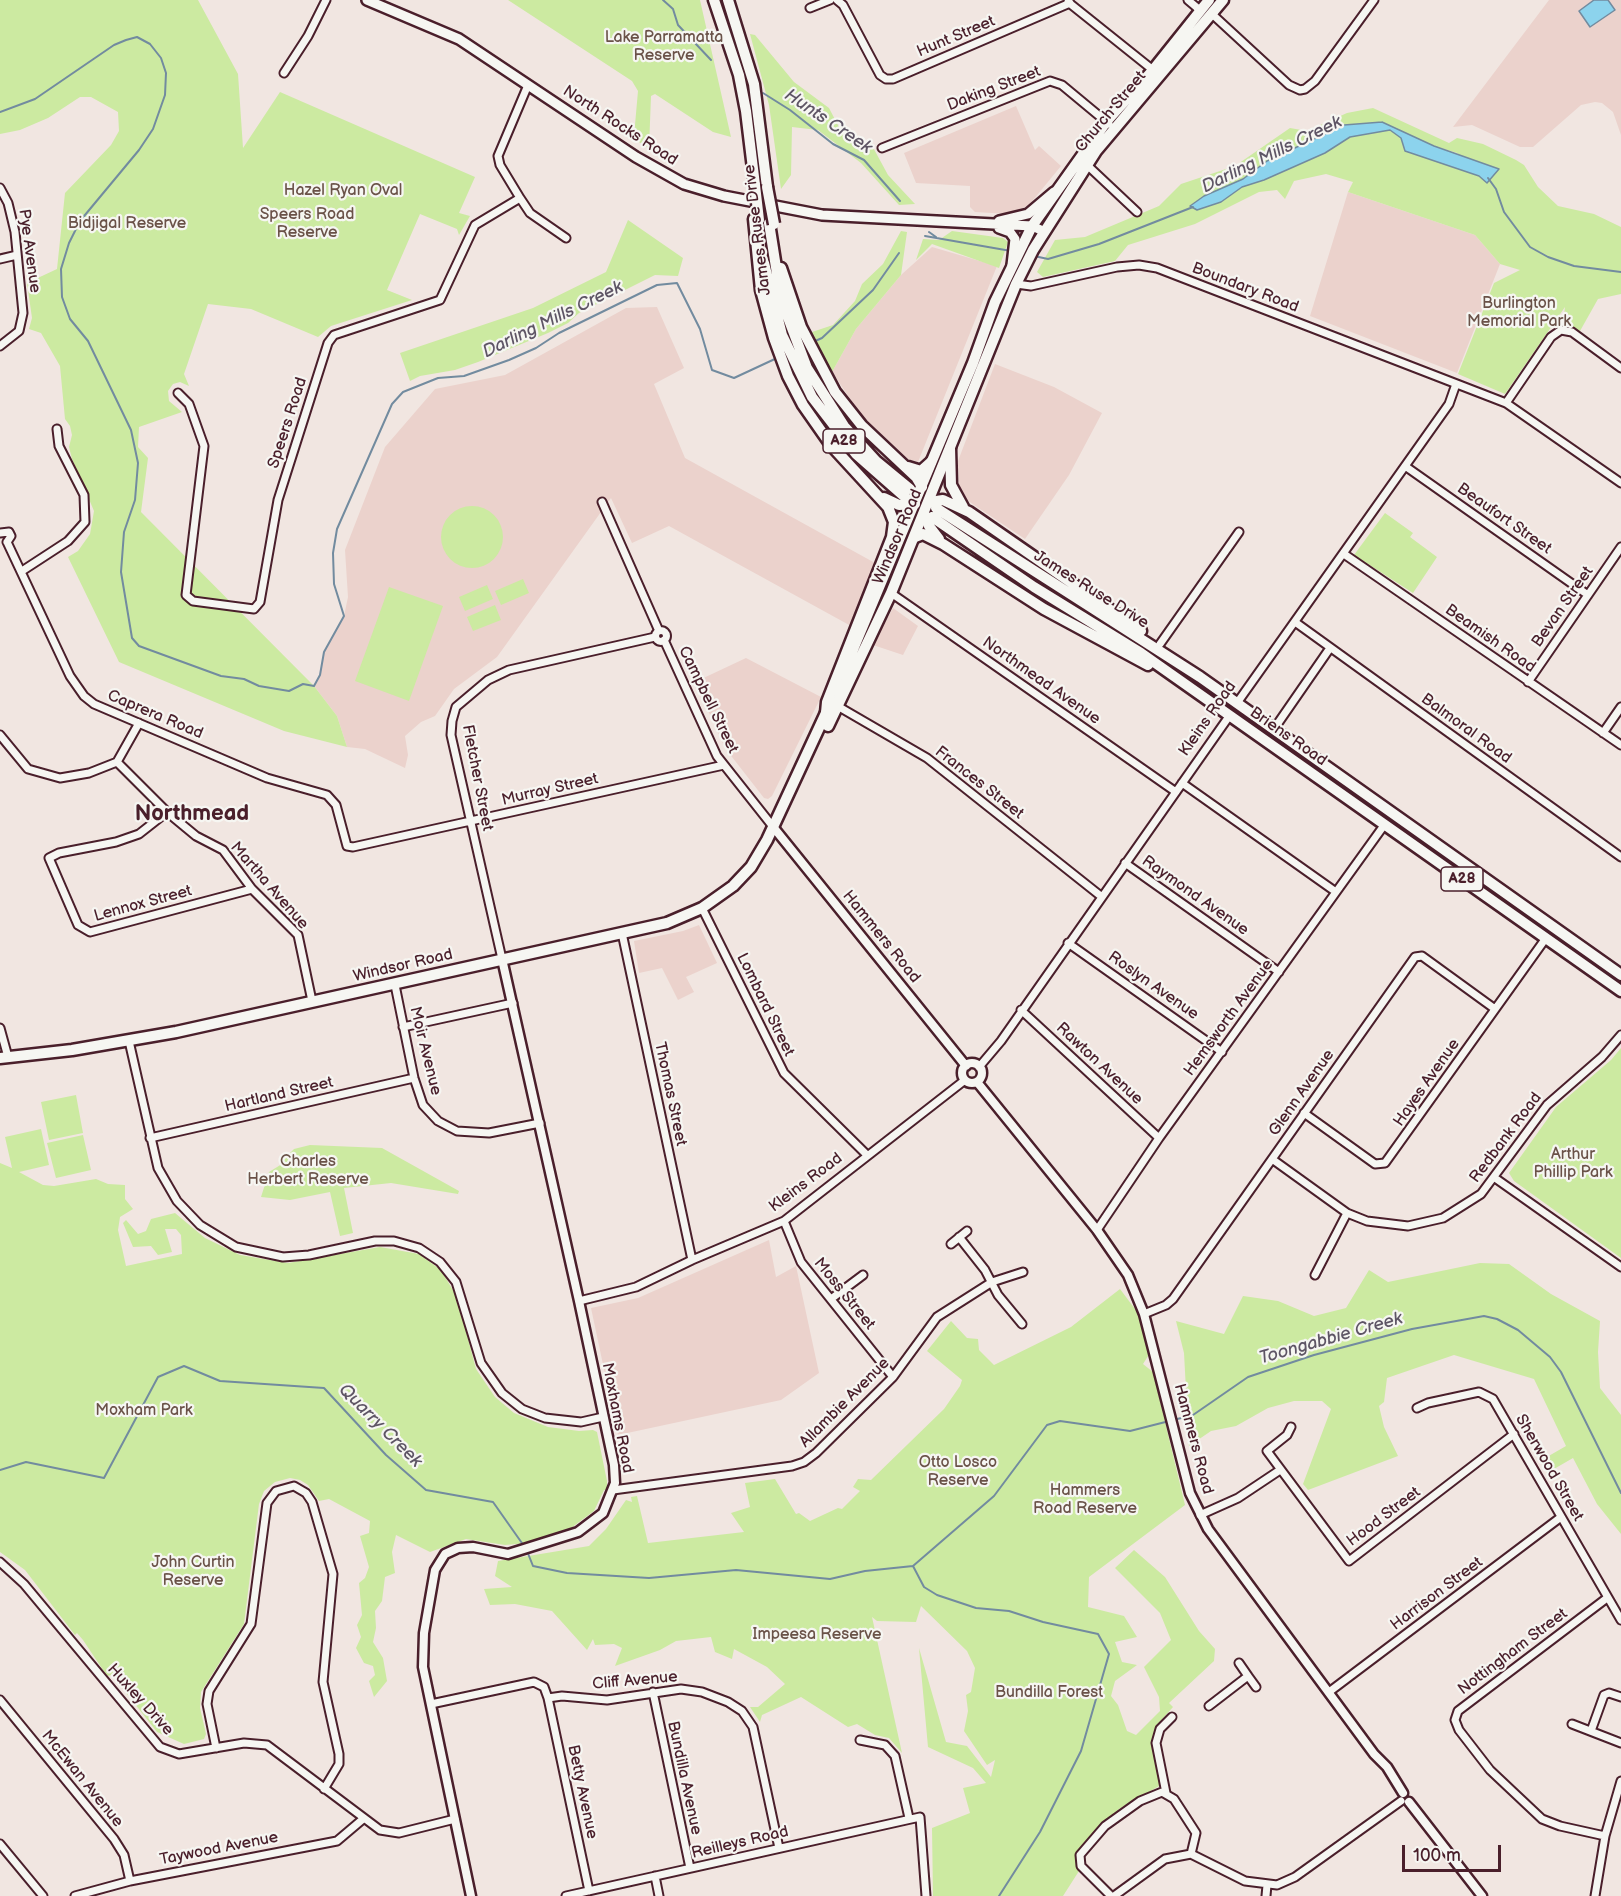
<!DOCTYPE html>
<html>
<head>
<meta charset="utf-8">
<style>
	body { margin:0 }
	#map { position:relative; width:1621px; height:1896px; overflow:hidden; background:#f1e6e1; font-family:"Balsamiq Sans",sans-serif }
	canvas { display:block }
	.scale { position:absolute; left:1402px; top:1845px; width:99px; height:27px; box-sizing:border-box; border:3px solid #4a1f2b; border-top:0; padding-left:8px; font-size:18px; line-height:21px; white-space:nowrap; color:#4a1f2b; -webkit-text-stroke:4px #f6f6f2; paint-order:stroke }
</style>
</head>
<body>
<div id="map">
<canvas width="1621" height="1896"></canvas>
<div class="scale">100 m</div>
</div>
<script>
const ctx = document.querySelector('canvas').getContext('2d');
ctx.lineJoin = 'round';
function paint(path, color) {
  ctx.fillStyle = color;
  ctx.fill(path, 'evenodd');
}
function shape(rows) {
  const path = new Path2D();
  for (const r of rows) {
    if (r.length === 3) {
      path.moveTo(r[0] + r[2], r[1]);
      path.arc(r[0], r[1], r[2], 0, 2 * Math.PI);
      continue;
    }
    path.moveTo(r[0], r[1]);
    for (let i = 2; i < r.length; i += 2) path.lineTo(r[i], r[i + 1]);
  }
  return path;
}
function trace(path, color, width, dash) {
  ctx.strokeStyle = color;
  ctx.lineWidth = width;
  ctx.lineCap = dash ? 'butt' : 'round';
  ctx.setLineDash(dash || []);
  ctx.stroke(path);
}
function label(font, color, halo, rows, align = 'center') {
  ctx.font = font + ' "Balsamiq Sans",sans-serif';
  ctx.lineWidth = 4.5;
  ctx.setLineDash([]);
  ctx.textBaseline = 'middle';
  ctx.strokeStyle = halo;
  ctx.fillStyle = color;
  for (const [text, x, y, turn = 0] of rows) {
    ctx.save();
    ctx.translate(x, y);
    ctx.rotate((+turn || 0) * Math.PI / 180);
    ctx.textAlign = isNaN(turn) ? turn : align;
    if (halo) ctx.strokeText(text, 0, 0);
    ctx.fillText(text, 0, 0);
    ctx.restore();
  }
}
paint(shape([
	[1549,0,1621,0,1621,135,1613,112,1602,103,1595,102,1581,105,1533,147,1520,147,1472,125,1453,127],
	[1016,106,1035,150,1039,146,1061,166,1029,205,1009,214,975,212,970,207,970,186,916,183,904,153],
	[1348,192,1475,235,1500,264,1457,373,1310,316],
	[932,247,997,266,918,462,908,459,861,415,832,372,856,329,901,275],
	[657,307,684,368,654,384,685,458,875,563,851,626,669,526,632,543,611,498,497,657,454,689,435,716,421,722,405,736,408,755,405,768,365,749,347,747,337,716,314,686,320,675,324,652,344,616,348,597,345,550,385,447,435,389,505,375,626,308],
	[995,364,1054,387,1102,413,1069,475,1025,539,974,505,963,497,959,489,958,461],
	[893,608,918,626,903,655,873,645],
	[746,658,821,697,772,796,768,799,764,798,725,748,695,682],
	[699,925,717,963,686,977,694,992,678,1000,662,968,639,973,634,941,683,931],
	[769,1240,776,1277,796,1266,819,1373,781,1400,618,1435,591,1308,638,1298]
]), '#ebd2cc');
paint(shape([
	[0,0,198,0,238,74,243,148,280,92,475,177,459,213,470,216,459,235,457,229,420,214,387,290,412,300,331,326,318,337,251,309,208,304,184,374,189,386,180,382,173,384,168,391,169,401,182,412,139,427,138,447,148,458,141,512,314,686,337,716,347,747,284,731,119,662,68,557,78,551,90,534,94,511,72,459,69,447,72,435,70,426,65,419,60,366,41,333,29,329,32,318,27,283,57,269,65,193,111,145,119,131,118,112,91,97,80,97,48,118,20,130,0,134],
	[508,0,700,0,731,137,713,132,655,94,651,96,649,148,632,138,634,136,638,91,632,81],
	[750,34,755,35,794,82,829,108,842,133,859,146,869,140,888,175,915,204,899,205,861,163,818,130,792,127,791,175,781,189,769,105],
	[1373,108,1449,143,1457,138,1483,144,1516,160,1524,165,1538,187,1558,206,1594,214,1621,227,1621,294,1598,299,1580,331,1563,323,1565,307,1505,394,1458,374,1494,283,1520,270,1500,264,1475,235,1348,192,1353,182,1326,174,1294,181,1285,199,1277,190,1259,192,1195,224,1128,245,1115,261,1043,277,1037,272,1055,240,1085,237,1159,206,1181,184,1235,166,1290,128,1307,131,1347,113],
	[1382,122,1434,146,1457,153,1487,183,1479,176,1405,151,1401,138,1391,130,1350,137,1325,153,1264,180,1242,187,1221,202,1197,210,1190,206,1204,196,1243,179,1267,161,1344,125],
	[628,220,683,258,678,276,655,275,579,313,568,323,548,333,478,362,455,370,420,376,410,381,400,353,533,308,606,272],
	[901,231,907,232,901,275,856,329,832,372,812,332,833,325,855,301,862,284,883,264],
	[952,231,1003,238,1008,242,999,268,932,244,916,260,923,239,939,240],
	[472,537,31],
	[1385,513,1413,533,1410,537,1437,557,1413,593,1354,555],
	[523,579,529,593,501,605,495,591],
	[487,585,493,599,465,611,459,597],
	[389,587,443,606,409,701,355,681],
	[495,605,501,620,473,631,467,617],
	[1621,1048,1621,1258,1514,1181,1509,1173,1556,1107,1611,1060],
	[76,1095,83,1133,49,1140,41,1102],
	[41,1129,49,1165,19,1172,43,1185,54,1186,96,1179,108,1184,125,1185,125,1199,133,1209,120,1217,118,1230,126,1266,182,1254,181,1235,176,1229,165,1229,172,1252,158,1255,151,1246,133,1247,123,1223,126,1220,138,1234,146,1231,151,1219,175,1213,205,1238,240,1255,288,1263,380,1247,419,1254,441,1270,457,1297,476,1369,495,1397,514,1413,548,1427,579,1431,593,1430,597,1432,607,1481,607,1490,604,1490,594,1511,571,1528,527,1543,505,1545,466,1539,430,1552,396,1535,392,1552,395,1573,385,1577,382,1601,375,1611,376,1628,373,1642,383,1658,387,1681,374,1697,369,1681,375,1675,373,1666,364,1663,356,1648,361,1637,357,1625,362,1615,359,1583,365,1578,369,1567,360,1536,369,1533,370,1521,329,1499,319,1501,308,1485,300,1480,290,1478,275,1482,264,1491,259,1504,244,1624,201,1692,200,1708,206,1734,204,1739,184,1744,157,1732,112,1675,107,1676,83,1640,77,1633,75,1635,25,1570,0,1552,0,1163,12,1168,5,1137],
	[83,1135,91,1170,56,1178,47,1143],
	[310,1145,382,1148,459,1191,458,1194,391,1183,344,1188,353,1233,340,1236,330,1192,290,1200,261,1197,269,1172,282,1164,282,1161,294,1149],
	[1480,1263,1509,1264,1551,1294,1600,1321,1598,1352,1600,1388,1621,1415,1621,1534,1597,1504,1573,1458,1547,1473,1540,1461,1566,1446,1534,1379,1454,1355,1387,1378,1384,1402,1379,1406,1384,1427,1398,1456,1308,1490,1303,1484,1331,1409,1322,1401,1294,1401,1268,1408,1236,1426,1211,1431,1189,1446,1184,1353,1176,1321,1224,1334,1243,1296,1278,1301,1314,1316,1346,1308,1369,1270,1388,1282],
	[1120,1289,1138,1313,1148,1339,1150,1353,1143,1364,1153,1372,1185,1505,1089,1577,1088,1607,1124,1616,1137,1637,1115,1642,1122,1662,1137,1665,1115,1681,1111,1696,1118,1705,1127,1731,1136,1735,1160,1711,1159,1697,1144,1667,1171,1640,1160,1613,1115,1568,1134,1550,1165,1577,1199,1631,1215,1649,1214,1661,1169,1703,1173,1707,1157,1725,1153,1752,1161,1785,1119,1809,1093,1834,1075,1856,1079,1871,1063,1896,933,1896,932,1828,970,1813,963,1788,986,1783,973,1768,928,1747,919,1648,946,1742,967,1746,991,1777,995,1760,987,1765,964,1731,968,1711,966,1695,971,1692,975,1668,967,1651,921,1606,916,1622,877,1621,872,1617,902,1753,889,1738,875,1735,857,1724,848,1727,801,1697,762,1715,760,1722,750,1707,758,1707,785,1684,767,1667,734,1649,732,1659,715,1652,711,1637,676,1641,660,1650,615,1666,622,1648,614,1644,595,1645,593,1639,587,1650,552,1611,515,1604,490,1605,484,1589,512,1587,495,1576,498,1561,589,1546,606,1529,626,1500,632,1502,631,1497,637,1496,648,1543,744,1532,731,1513,750,1507,745,1483,775,1479,796,1514,799,1513,810,1521,838,1508,842,1509,860,1491,853,1487,858,1479,871,1480,944,1409,960,1386,962,1380,927,1351,951,1321,967,1338,978,1339,979,1350,994,1365,1071,1327]
]), '#cceaa1');
const water = shape([
	[1594,0,1608,0,1615,10,1590,27,1579,11,1594,0],
	[1382,122,1434,146,1499,169,1487,183,1479,176,1405,151,1401,138,1390,130,1350,137,1325,153,1264,180,1242,187,1221,202,1197,210,1190,206,1204,196,1243,179,1267,161,1344,125,1382,122]
]);
paint(water, '#8cd3ed');
trace(water, '#728b9f', 1.5);
trace(shape([
	[663,0,673,9,678,25,711,60],
	[763,93,790,110,833,144,864,160,900,201],
	[0,112,35,99,114,45,126,40,137,37,150,44,161,58,166,73,165,95,153,129,139,150,80,221,69,243,61,269,62,297,70,319,88,341,131,430,138,463,135,500,124,532,121,572,132,638,139,646,221,676,244,679,259,686,289,691,303,684,314,686,320,675,324,652,344,616,334,584,333,553,337,529,392,404,403,392,438,378,464,376,509,360,536,348,559,333,657,285,677,283,700,329,712,370,734,378,777,358],
	[1488,178,1496,189,1504,212,1530,247,1548,257,1574,266,1621,272],
	[929,232,936,237],
	[925,236,1011,251],
	[1034,256,1048,259,1099,244,1193,207],
	[813,342,822,338,873,290,899,253],
	[0,1470,26,1462,104,1478,158,1377,184,1366,220,1381,324,1388,386,1455,426,1490,493,1502,524,1546],
	[527,1551,533,1566,567,1573,649,1578,736,1570,830,1579,865,1571,913,1566],
	[913,1566,994,1496,1047,1425,1060,1421,1130,1431,1193,1415,1248,1377,1314,1355,1412,1329,1484,1316,1497,1319,1518,1330,1550,1357,1561,1372,1621,1493],
	[913,1566,924,1587,937,1595,976,1608,1009,1611,1043,1622,1098,1634,1109,1654,1081,1751,1040,1832,999,1896]
]), '#728b9f', 2);
const minor = shape([
	[837,0,843,5,880,75,886,79,893,79,1070,3],
	[1188,0,1201,11],
	[1068,2,1153,70],
	[810,8,830,0],
	[1212,14,1289,85,1300,90,1305,89,1315,81,1374,0],
	[284,73,308,36,326,0],
	[882,148,1050,81,1062,85,1109,124],
	[1086,164,1137,212],
	[0,188,8,203,15,232,23,313,19,331,0,346],
	[520,198,530,213,566,238],
	[0,259,17,255],
	[1016,284,1031,286,1117,267,1139,265,1157,268,1506,403,1621,483],
	[178,393,189,404,204,446,186,595,193,601,254,609,260,602,278,500,328,343,334,335,440,300,475,225,520,198,500,165,498,156,528,85],
	[1506,403,1551,337,1561,330,1572,332,1621,368],
	[1405,466,1588,595],
	[602,502,659,631],
	[0,533,9,532,11,536,7,542],
	[7,542,70,676,84,696,94,704,267,778,327,795,336,805,347,846,353,847,724,765],
	[1344,554,1621,745],
	[22,571,68,541,85,522,84,495,59,446,57,429],
	[891,593,1176,792],
	[1295,622,1621,857],
	[661,636,5.5],
	[664,640,717,756,774,828],
	[1160,644,1239,532],
	[1528,682,1621,547],
	[1237,703,1449,404,1456,384],
	[834,704,927,758,1102,897],
	[1274,729,1330,648],
	[1603,733,1621,707],
	[0,735,28,769,60,778,89,773,117,762,139,723],
	[117,762,167,812,196,836,223,850,252,889,298,935,312,1001],
	[1182,783,1336,892],
	[167,812,139,834,116,842,59,853,49,858,78,925,90,932,252,889],
	[1125,863,1279,972],
	[702,908,784,1073,867,1155],
	[622,933,692,1260],
	[1068,943,1222,1052],
	[502,959,451,735,452,721,456,707,488,680,509,670,655,637],
	[395,985,414,1078,423,1105,438,1121,457,1131,489,1133,540,1123],
	[1021,1010,1159,1138],
	[403,1027,513,1003],
	[0,1028,8,1057],
	[129,1041,158,1168,177,1201,200,1225,236,1247,283,1257,309,1255,375,1241,394,1241,419,1248,440,1262,456,1282,481,1363,502,1393,522,1409,545,1418,581,1422,603,1417],
	[979,1067,1001,1041,1230,715],
	[1304,1113,1375,1164,1385,1163,1546,938],
	[150,1138,414,1078],
	[1272,1159,1347,1213,1367,1221,1408,1226,1443,1218,1481,1194,1547,1105,1602,1057,1621,1035],
	[1495,1178,1621,1267],
	[784,1221,801,1262,893,1377],
	[1097,1230,1159,1138,1385,824],
	[959,1237,985,1270,998,1295,1022,1324],
	[951,1244,967,1231],
	[1315,1275,1347,1213],
	[831,1299,863,1275],
	[579,1301,636,1287,692,1260,784,1221,965,1080],
	[1144,1314,1166,1305,1173,1299,1415,957,1422,956,1495,1009],
	[1417,1408,1428,1403,1479,1392,1493,1399,1621,1620],
	[1291,1427,1287,1435,1267,1451,1349,1561,1514,1434],
	[613,1490,792,1466,804,1462,816,1453,893,1377,937,1317,992,1282,1023,1272],
	[1200,1515,1238,1498,1280,1470],
	[0,1562,24,1584,160,1747,179,1754,244,1743,267,1745,380,1830,399,1833,455,1819],
	[1248,1676,1256,1687],
	[653,1692,690,1868],
	[1329,1692,1561,1517],
	[548,1698,589,1891],
	[0,1700,114,1839,124,1855,130,1881],
	[431,1704,534,1682,544,1687,548,1698,562,1696,607,1700,681,1689,702,1692,728,1702,742,1711,753,1727,779,1848],
	[1209,1706,1248,1676,1239,1663],
	[1572,1724,1621,1743],
	[1591,1731,1604,1695,1609,1693,1621,1697],
	[860,1740,885,1745,895,1756,909,1818],
	[216,1748,207,1704,209,1691,251,1624,267,1503,276,1491,294,1486,306,1493,312,1502,333,1574,323,1682,339,1754,339,1764,324,1789],
	[1166,1793,1156,1743,1160,1729,1172,1717],
	[1605,1836,1560,1826,1542,1819,1490,1770,1459,1730,1455,1720,1458,1711,1607,1598],
	[0,1844,43,1896],
	[655,1876,659,1896],
	[75,1896,130,1881,337,1841,363,1819],
	[566,1896,920,1817,926,1896],
	[1111,1896,1081,1866,1080,1855,1105,1826,1140,1801,1162,1792,1174,1799,1196,1833,1191,1854],
	[1114,1896,1165,1859,1191,1854,1245,1881,1277,1885,1295,1877,1401,1801],
	[1266,1896,1267,1885],
	[1595,1896,1605,1836,1621,1781]
]);
const tertiary = shape([
	[774,828,966,1066],
	[972,1073,10],
	[977,1082,1097,1230,1128,1275,1144,1314,1190,1493,1208,1529,1374,1754,1387,1767,1403,1793],
	[1409,1802,1482,1896],
	[471,1896,423,1667,424,1633,435,1570,445,1554,458,1548,473,1547,508,1554,578,1532,603,1513,615,1483,614,1465,579,1301,502,959]
]);
const secondary = shape([
	[367,0,459,39,636,157,684,184,724,196,822,215,1032,226,1043,231],
	[999,221,1028,214,1054,192],
	[999,228,1010,232,1015,239,1012,265]
]);
const primary = shape([
	[828,726,891,593,1016,284,1033,250,1096,151,1223,0],
	[0,1058,72,1050,176,1032,667,923,702,908,733,886,751,867,767,840,831,702,973,363,995,302,1032,226,1106,122,1153,70,1209,0]
]);
const trunk = shape([
	[714,0,739,75,746,111,755,185],
	[728,0,754,84,767,187],
	[754,219,761,290,774,338,788,376,803,405,831,445,888,507,894,522,892,537,827,702,826,713],
	[769,223,781,299,807,368,844,426,876,461,910,489],
	[764,263,782,335,812,397,856,454,906,498],
	[781,268,801,327,835,392,862,426,916,477,922,487],
	[950,448,951,485,963,507],
	[908,467,921,471,931,462],
	[884,498,899,505,915,504],
	[930,502,943,500,969,512,1141,631],
	[936,508,1200,677,1621,975],
	[924,514,929,526,939,539],
	[932,517,1034,587,1141,653,1621,991],
	[915,537,923,534,943,544,1044,609,1148,665]
]);
trace(minor, '#4a1f2b', 11);
trace(tertiary, '#4a1f2b', 13);
trace(secondary, '#4a1f2b', 14);
trace(primary, '#4a1f2b', 15);
trace(trunk, '#4a1f2b', 15);
trace(minor, '#f6f6f2', 7);
trace(tertiary, '#f6f6f2', 8);
trace(secondary, '#f6f6f2', 9);
trace(primary, '#f6f6f2', 10);
trace(trunk, '#f6f6f2', 10);
const trunkBridge = shape([
	[755,185,759,220],
	[767,187,774,224]
]);
trace(trunkBridge, '#4a1f2b', 15, []);
trace(trunkBridge, '#f6f6f2', 10);
for (const [x, y, w] of [
	[844,441,42],
	[1462,879,42]
]) {
  const box = new Path2D();
  box.roundRect(x - w / 2, y - 12, w, 24, 4.5);
  ctx.fillStyle = '#f6f6f2';
  ctx.fill(box);
  trace(box, '#4a1f2b', 1.5);
}
label('bold 15px', '#4a1f2b', null, [
	["A28",844,441],
	["A28",1462,879]
]);
label('16px', '#4a1f2b', '#f6f6f2', [
	["Hunt Street",956,37,-23],
	["Daking Street",994,89,-21],
	["Church Street",1111,112,-50],
	["North Rocks Road",620,126,33],
	["James Ruse Drive",758,230,-97],
	["Pye Avenue",29,251,82],
	["Boundary Road",1245,288,21],
	["Speers Road",288,423,-72],
	["Beaufort Street",1504,519,35],
	["Windsor Road",898,537,-67],
	["James Ruse Drive",1091,590,32],
	["Bevan Street",1563,607,-55],
	["Beamish Road",1490,639,35],
	["Northmead Avenue",1041,681,35],
	["Campbell Street",708,700,64],
	["Caprera Road",155,715,23],
	["Kleins Road",1208,719,-55],
	["Balmoral Road",1466,729,36],
	["Briens Road",1288,737,35],
	["Fletcher Street",477,778,79],
	["Frances Street",979,783,38],
	["Murray Street",550,790,-13],
	["Martha Avenue",269,886,49],
	["Raymond Avenue",1195,896,35],
	["Lennox Street",143,904,-15],
	["Hammers Road",881,937,51],
	["Windsor Road",403,966,-13],
	["Roslyn Avenue",1153,986,35],
	["Lombard Street",765,1005,64],
	["Hemsworth Avenue",1229,1018,-54],
	["Moir Avenue",425,1051,76],
	["Rawton Avenue",1099,1064,43],
	["Hayes Avenue",1427,1083,-55],
	["Glenn Avenue",1302,1093,-55],
	["Thomas Street",670,1094,78],
	["Hartland Street",279,1095,-13],
	["Redbank Road",1506,1138,-53],
	["Kleins Road",806,1183,-37],
	["Moss Street",844,1294,51],
	["Allambie Avenue",845,1403,-45],
	["Moxhams Road",617,1418,79],
	["Hammers Road",1193,1439,75],
	["Sherwood Street",1549,1468,60],
	["Hood Street",1384,1517,-37],
	["Harrison Street",1437,1594,-37],
	["Nottingham Street",1513,1652,-37],
	["Cliff Avenue",635,1681,-5],
	["Huxley Drive",140,1700,48],
	["Bundilla Avenue",684,1778,78],
	["McEwan Avenue",82,1779,51],
	["Betty Avenue",582,1792,78],
	["Reilleys Road",740,1843,-13],
	["Taywood Avenue",219,1849,-11]
]);
label('16px', '#6a5248', '#f6f6f2', [
	["Lake Parramatta",664,38],
	["Reserve",664,56],
	["Hazel Ryan Oval",343,191],
	["Speers Road",307,215],
	["Reserve",307,233],
	["Bidjigal Reserve",127,224],
	["Burlington",1519,304],
	["Memorial Park",1519,322],
	["Arthur",1573,1155],
	["Phillip Park",1573,1173],
	["Charles",308,1162],
	["Herbert Reserve",308,1180],
	["Moxham Park",144,1411],
	["Otto Losco",958,1463],
	["Reserve",958,1481],
	["Hammers",1085,1491],
	["Road Reserve",1085,1509],
	["John Curtin",193,1563],
	["Reserve",193,1581],
	["Impeesa Reserve",817,1635],
	["Bundilla Forest",1049,1693]
]);
label('italic 18px', '#5e5565', '#f6f6f2', [
	["Hunts Creek",828,122,34],
	["Darling Mills Creek",1272,155,-26],
	["Darling Mills Creek",553,320,-26],
	["Toongabbie Creek",1331,1339,-16],
	["Quarry Creek",380,1426,45]
]);
label('bold 22px', '#4a1f2b', '#f6f6f2', [
	["Northmead",192,814]
]);
</script>
</body>
</html>
